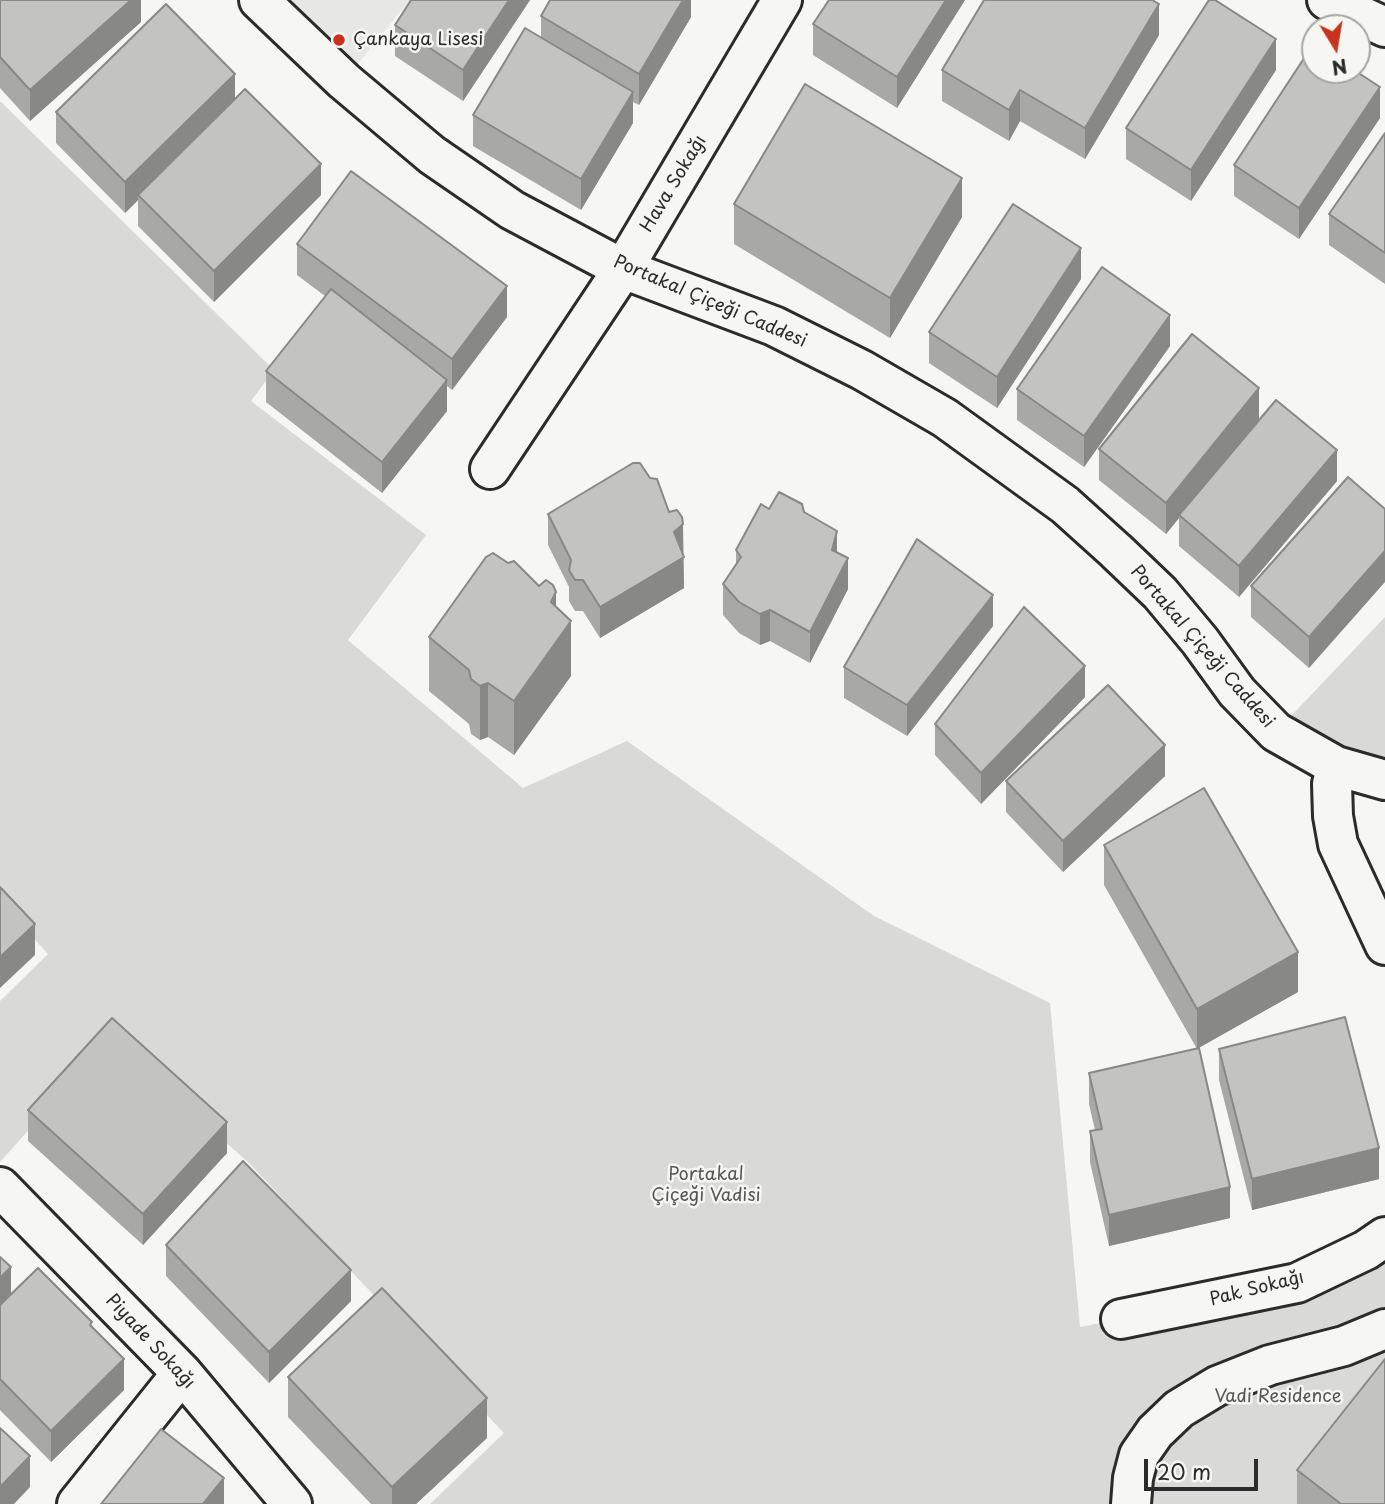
<!DOCTYPE html>
<html>
<head>
<meta charset="utf-8">
<style>
	body { margin:0 }
	#map { position:relative; width:1385px; height:1504px; overflow:hidden; background:#f6f6f2; font-family:"Playpen Sans",sans-serif }
	canvas { display:block }
	.north { position:absolute; left:1301px; top:14px; width:70px; height:70px; box-sizing:border-box; background:#f6f6f2; border:2px solid #a5a5a2; border-radius:50%; rotate:169deg; font-size:19px; font-weight:700; line-height:28px; text-align:center; color:#2b2b2b }
	.north::after { content:''; display:block; margin:auto; width:24px; height:32px; background:#c8321e; clip-path:polygon(50% 0,100% 100%,50% 72%,0 100%) }
	.scale { position:absolute; left:1144px; top:1459px; width:114px; height:32px; box-sizing:border-box; border:4px solid #2b2b2b; border-top:0; padding-left:9px; font-size:21px; line-height:24px; white-space:nowrap; color:#2b2b2b; -webkit-text-stroke:5px #f6f6f2; paint-order:stroke }
</style>
</head>
<body>
<div id="map">
<canvas width="1385" height="1504"></canvas>
<div class="north">N</div>
<div class="scale">20 m</div>
</div>
<script>
const ctx = document.querySelector('canvas').getContext('2d');
ctx.lineJoin = 'round';
function paint(path, color) {
  ctx.fillStyle = color;
  ctx.fill(path, 'evenodd');
}
function shape(rows) {
  const path = new Path2D();
  for (const r of rows) {
    path.moveTo(r[0], r[1]);
    for (let i = 2; i < r.length; i += 2) path.lineTo(r[i], r[i + 1]);
  }
  return path;
}
function trace(path, color, width, dash) {
  ctx.strokeStyle = color;
  ctx.lineWidth = width;
  ctx.lineCap = dash ? 'butt' : 'round';
  ctx.setLineDash(dash || []);
  ctx.stroke(path);
}
function label(font, color, halo, rows, align = 'center') {
  ctx.font = font + ' "Playpen Sans",sans-serif';
  ctx.lineWidth = 5;
  ctx.setLineDash([]);
  ctx.textBaseline = 'middle';
  ctx.strokeStyle = halo;
  ctx.fillStyle = color;
  for (const [text, x, y, turn = 0] of rows) {
    ctx.save();
    ctx.translate(x, y);
    ctx.rotate((+turn || 0) * Math.PI / 180);
    ctx.textAlign = isNaN(turn) ? turn : align;
    if (halo) ctx.strokeText(text, 0, 0);
    ctx.fillText(text, 0, 0);
    ctx.restore();
  }
}
paint(shape([
	[259,0,410,0,344,81]
]), '#e7e7e3');
paint(shape([
	[0,101,274,370,251,401,426,535,348,640,356,647,523,788,627,741,874,916,1050,1003,1080,1327,1121,1319,1385,1237,1385,1504,430,1504,504,1433,248,1162,109,1040,0,1162,0,1001,48,954,0,901],
	[1385,617,1385,780,1276,732]
]), '#d9d9d5');
const minor = shape([
	[259,0,344,81,432,155,512,210,623,269,774,326,862,370,945,418,1065,505,1116,551,1160,593,1200,641,1237,692,1276,732,1336,766,1385,780],
	[1327,0,1385,27],
	[490,469,623,269,782,0],
	[1336,766,1332,784,1333,816,1338,844,1385,945],
	[0,1187,182,1373,292,1504],
	[1121,1319,1297,1283,1366,1250,1385,1237],
	[77,1504,182,1373],
	[1131,1504,1133,1478,1139,1455,1155,1432,1179,1409,1217,1386,1270,1365,1344,1346,1385,1329]
]);
trace(minor, '#2b2b2b', 44);
trace(minor, '#f6f6f2', 38);
paint(shape([
	[0,0,141,0,141,22,30,121,0,88],
	[411,0,530,0,463,101,395,56,395,25],
	[691,0,691,17,639,105,633,102,633,123,581,210,473,146,473,115,541,37,541,16],
	[829,0,965,0,897,108,813,55,813,24],
	[1159,35,1085,159,1020,121,1009,141,942,101,942,70],
	[1276,70,1191,201,1126,159,1126,128],
	[235,98,321,195,214,302,138,226,138,200,125,213,56,143,56,112],
	[1380,118,1299,239,1234,196,1234,165],
	[1385,133,1385,284,1329,245,1329,214],
	[734,204,962,217,890,338,734,244],
	[297,244,507,317,452,390,447,386,447,411,382,493,266,402,266,371,325,296,297,275],
	[1081,279,997,408,929,363,929,332],
	[1170,346,1084,467,1017,420,1017,389],
	[1259,419,1233,452,1337,481,1239,597,1179,546,1179,518,1166,534,1099,480,1099,449],
	[1348,477,1309,668,1251,617,1251,586],
	[769,509,804,512,837,552,848,589,810,663,770,641,760,645,739,633,723,615,723,584,736,564,736,550],
	[548,514,683,555,684,588,600,638,583,611,575,611,569,601,569,587,548,545],
	[508,563,556,607,571,676,514,755,488,737,480,740,471,734,469,724,429,691,429,637],
	[993,626,907,736,844,698,844,667],
	[1085,697,981,804,935,755,935,724],
	[1165,776,1063,872,1006,812,1006,781],
	[1104,845,1298,992,1197,1048,1230,1218,1109,1246,1090,1162,1090,1131,1095,1130,1089,1104,1089,1073,1197,1049,1104,885],
	[1219,1049,1379,1179,1252,1210,1219,1080],
	[28,1110,227,1153,143,1245,28,1141],
	[166,1245,351,1301,269,1383,166,1276],
	[0,1257,11,1295,92,1327,124,1390,51,1462,0,1410],
	[288,1377,487,1438,416,1504,371,1504,288,1417],
	[1297,1470,1385,1504,1297,1504]
]), '#a8a8a5');
paint(shape([
	[131,0,141,0,141,22,30,121,30,90],
	[509,0,530,0,463,101,463,70],
	[683,0,691,0,691,17,639,105,639,74],
	[946,0,965,0,897,108,897,77],
	[1159,4,1159,35,1085,159,1085,128],
	[1276,39,1276,70,1191,201,1191,170],
	[235,74,235,105,138,195,138,200,125,213,125,182],
	[1380,87,1380,118,1299,239,1299,208],
	[1020,90,1020,121,1009,141,1009,110],
	[633,92,633,123,581,210,581,179],
	[321,164,321,195,214,302,214,271],
	[962,178,962,217,890,338,890,298],
	[1081,248,1081,279,997,408,997,377],
	[507,286,507,317,452,390,452,359],
	[1170,315,1170,346,1084,467,1084,436],
	[447,380,447,411,382,493,382,462],
	[1259,388,1259,419,1180,517,1179,515,1179,518,1166,534,1166,503],
	[1337,450,1337,481,1239,597,1239,566],
	[683,524,684,588,600,638,600,607,674,532],
	[837,531,837,562,832,550],
	[1385,551,1385,582,1309,668,1309,637],
	[848,558,848,589,810,663,810,632],
	[556,592,556,642,571,621,571,676,514,755,514,701],
	[993,595,993,626,907,736,907,705],
	[770,610,770,641,760,645,760,614],
	[1085,666,1085,697,981,804,981,773],
	[488,683,488,737,480,740,480,686],
	[1165,745,1165,776,1063,872,1063,841],
	[35,924,35,955,0,988,0,957],
	[1298,952,1298,992,1197,1049,1197,1009],
	[227,1122,227,1153,143,1245,143,1214],
	[1379,1148,1379,1179,1252,1210,1252,1179],
	[1230,1187,1230,1218,1109,1246,1109,1215],
	[11,1267,11,1298,0,1309,0,1278],
	[351,1270,351,1301,269,1383,269,1352],
	[124,1359,124,1390,51,1462,51,1431],
	[487,1398,487,1438,416,1504,392,1504,392,1487],
	[30,1456,30,1487,14,1504,0,1504,0,1487],
	[224,1478,224,1504,203,1504]
]), '#888886');
const building = shape([
	[0,0,131,0,30,90,0,57,0,0],
	[411,0,509,0,463,70,395,25,411,0],
	[550,0,683,0,639,74,541,16,550,0],
	[829,0,946,0,897,77,813,24,829,0],
	[984,0,1152,0,1159,4,1085,128,1020,90,1009,110,942,70,984,0],
	[1209,0,1215,0,1276,39,1191,170,1126,128,1209,0],
	[166,4,235,74,125,182,56,112,166,4],
	[525,28,633,92,581,179,473,115,525,28],
	[1314,43,1315,70,1354,70,1380,87,1299,208,1234,165,1314,43],
	[805,84,962,178,890,298,734,204,805,84],
	[245,89,321,164,214,271,138,195,245,89],
	[1385,133,1385,253,1329,214,1385,133],
	[351,171,507,286,452,359,297,244,351,171],
	[1013,204,1081,248,997,377,929,332,1013,204],
	[1102,267,1170,315,1084,436,1017,389,1102,267],
	[331,289,447,380,382,462,266,371,331,289],
	[1192,334,1259,388,1166,503,1099,449,1192,334],
	[1276,400,1337,450,1239,566,1179,515,1276,400],
	[633,463,640,463,650,478,657,479,669,512,677,510,682,517,683,524,674,532,684,557,600,607,583,580,575,580,569,570,571,560,548,514,633,463],
	[1348,477,1385,509,1385,551,1309,637,1251,586,1348,477],
	[779,492,802,504,804,512,837,531,832,550,848,558,810,632,770,610,760,614,739,602,723,584,741,557,736,550,761,504,769,509,779,492],
	[917,539,993,595,907,705,844,667,917,539],
	[493,553,508,563,514,561,539,586,546,580,553,585,556,592,551,602,571,621,514,701,488,683,480,686,471,679,469,670,429,637,486,557,493,553],
	[1024,607,1085,666,981,773,935,724,1024,607],
	[1108,685,1165,745,1063,841,1006,781,1108,685],
	[1204,788,1298,952,1197,1009,1104,845,1204,788],
	[0,887,35,924,0,957,0,887],
	[1345,1017,1379,1148,1252,1179,1219,1049,1345,1017],
	[112,1018,227,1122,143,1214,28,1110,112,1018],
	[1199,1048,1230,1187,1109,1215,1090,1131,1102,1129,1089,1073,1199,1048],
	[243,1161,351,1270,269,1352,166,1245,243,1161],
	[0,1257,11,1267,0,1278,0,1257],
	[38,1268,92,1322,90,1325,124,1359,51,1431,0,1379,0,1305,38,1268],
	[382,1288,487,1398,392,1487,288,1377,382,1288],
	[1385,1359,1385,1504,1341,1504,1297,1470,1385,1359],
	[0,1428,30,1456,0,1487,0,1428],
	[161,1429,224,1478,203,1504,101,1504,161,1429]
]);
paint(building, '#c3c3c0');
trace(building, '#888886', 2);
for (const [x, y, r, color] of [
	[339,40,7,"#c8321e"]
]) {
  const dot = new Path2D();
  dot.arc(x, y, r, 0, 2 * Math.PI);
  ctx.fillStyle = color;
  ctx.fill(dot);
  trace(dot, '#f6f6f2', 2.5);
}
label('18px', '#2b2b2b', '#f6f6f2', [
	["Çankaya Lisesi",353,40]
], 'left');
label('18px', '#2b2b2b', '#f6f6f2', [
	["Hava Sokağı",674,184,-59],
	["Portakal Çiçeği Caddesi",710,302,23],
	["Portakal Çiçeği Caddesi",1202,647,49],
	["Pak Sokağı",1257,1289,-14],
	["Piyade Sokağı",150,1342,47]
]);
label('18px', '#565656', '#f6f6f2', [
	["Portakal",706,1175],
	["Çiçeği Vadisi",706,1196],
	["Vadi Residence",1278,1397]
]);
</script>
</body>
</html>
